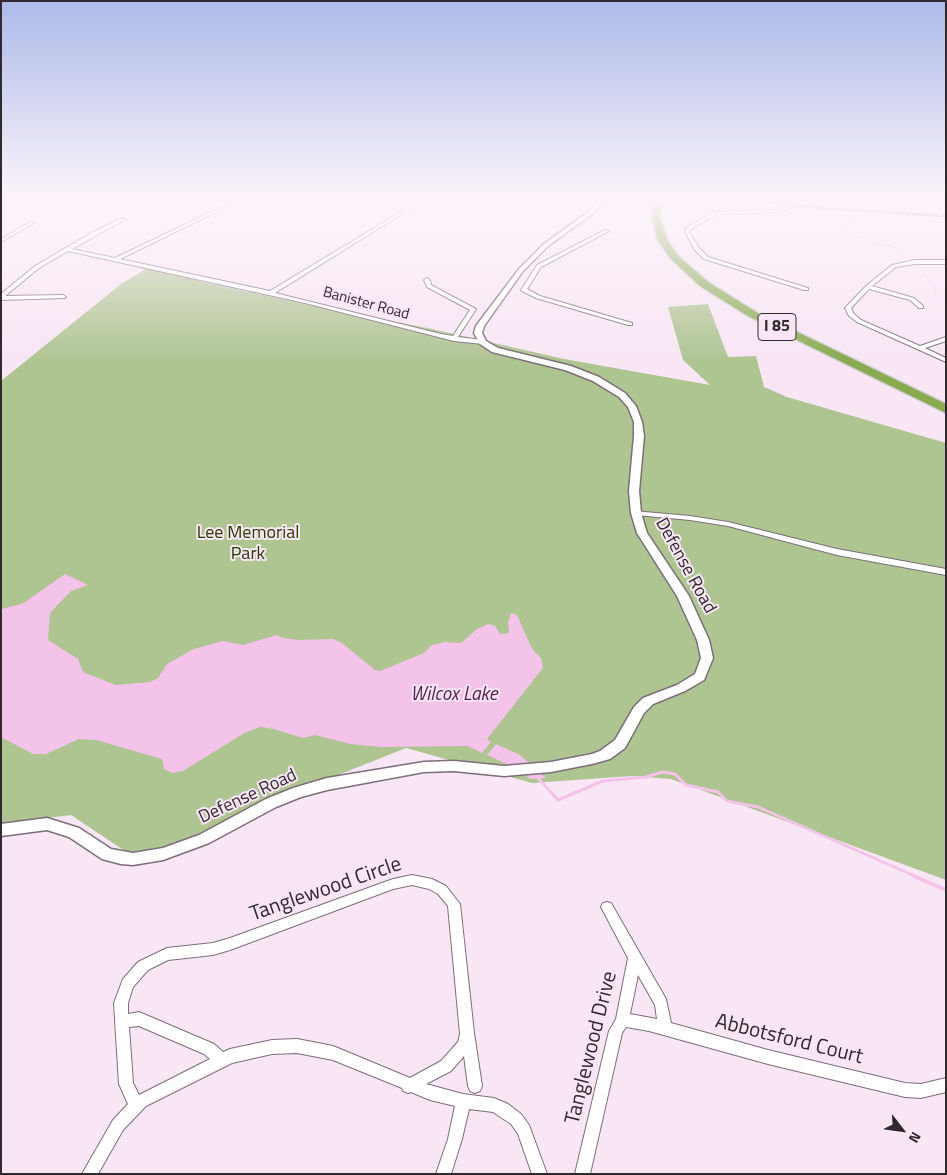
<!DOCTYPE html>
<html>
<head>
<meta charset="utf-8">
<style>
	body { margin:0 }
	#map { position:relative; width:947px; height:1175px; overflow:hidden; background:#f8e6f4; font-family:"Titillium Web",sans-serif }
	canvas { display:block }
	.frame { position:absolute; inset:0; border:2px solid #30292e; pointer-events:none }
	.north { position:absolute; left:877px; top:1105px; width:50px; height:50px; -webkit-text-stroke:4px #f8e6f4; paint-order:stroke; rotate:120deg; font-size:14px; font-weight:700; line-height:20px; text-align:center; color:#30292e }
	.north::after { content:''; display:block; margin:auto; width:18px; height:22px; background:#30292e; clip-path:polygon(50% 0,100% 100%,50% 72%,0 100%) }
</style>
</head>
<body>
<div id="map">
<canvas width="947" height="1175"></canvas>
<div class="frame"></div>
<div class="north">N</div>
</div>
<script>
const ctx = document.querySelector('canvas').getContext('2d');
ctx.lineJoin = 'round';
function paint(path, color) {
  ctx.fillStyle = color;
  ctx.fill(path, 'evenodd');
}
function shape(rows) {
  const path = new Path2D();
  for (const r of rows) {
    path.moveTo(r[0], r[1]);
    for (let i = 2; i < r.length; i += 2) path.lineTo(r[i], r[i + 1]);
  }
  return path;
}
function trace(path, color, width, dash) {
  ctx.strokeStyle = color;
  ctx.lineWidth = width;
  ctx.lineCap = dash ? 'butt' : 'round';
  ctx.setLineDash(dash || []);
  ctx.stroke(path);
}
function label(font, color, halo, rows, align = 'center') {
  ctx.font = font + ' "Titillium Web",sans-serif';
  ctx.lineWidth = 4;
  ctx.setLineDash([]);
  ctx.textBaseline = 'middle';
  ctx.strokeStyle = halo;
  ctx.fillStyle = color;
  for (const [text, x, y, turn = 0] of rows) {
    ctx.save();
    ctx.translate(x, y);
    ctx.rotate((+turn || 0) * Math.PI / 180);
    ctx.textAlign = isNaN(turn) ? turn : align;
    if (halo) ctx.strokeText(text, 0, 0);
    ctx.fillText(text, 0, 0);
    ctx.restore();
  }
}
paint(shape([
	[149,267,202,282,323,308,428,328,564,359,710,385,683,360,668,307,708,304,728,357,756,356,764,387,787,397,946,443,946,880,671,779,632,776,532,783,406,748,313,785,176,854,137,859,71,815,1,824,1,381,121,284]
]), '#aec491');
paint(shape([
	[65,574,88,585,71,591,50,613,48,640,78,659,83,672,116,685,150,682,158,678,167,664,194,649,223,641,243,645,277,635,283,638,298,640,333,639,342,643,375,670,380,671,424,653,432,645,445,642,461,643,477,629,488,624,495,626,500,634,509,633,508,623,511,613,517,615,532,649,541,658,543,668,487,739,491,742,482,753,468,746,382,747,350,744,315,735,303,738,274,729,260,727,246,732,183,771,173,773,164,769,162,759,96,740,79,739,46,754,33,754,1,737,1,609,22,604],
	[496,744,520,755,546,778,530,779,511,766,487,755]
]), '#f4c3ea');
trace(shape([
	[850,199,859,208],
	[860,213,850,217,846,226,842,228,859,237,871,240,871,242,896,247,905,259],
	[922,274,935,286,934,297]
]), '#f4c3ea', 1);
trace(shape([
	[538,778,558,800,603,781,646,777,662,772,675,774,686,785,718,792,727,801,758,807,917,877]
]), '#f4c3ea', 3);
trace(shape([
	[914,876,946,890]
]), '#f4c3ea', 4);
const minor = shape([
	[238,199,243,199,120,259,270,291,422,199,426,199,275,293,441,334,453,336,470,310,427,287,424,280,427,278,430,280,431,285,476,309,458,337,483,340,486,342,483,344,454,341,305,303,68,251,39,268,5,296,63,295,66,297,65,298,1,300,1,294,35,266,93,232,122,218,126,219,72,249,115,258,238,199],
	[799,199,803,199,795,207,780,212,717,214,691,229,689,232,699,248,708,257,808,288,808,290,804,290,704,259,695,250,685,232,687,227,714,212,779,210,791,205,799,199],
	[30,222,34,223,1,242,1,239,30,222],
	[605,230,609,231,541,267,527,289,540,296,632,323,632,325,628,325,536,298,522,291,521,290,537,265,605,230],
	[915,260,946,260,946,264,915,264,896,267,872,286,914,298,923,306,923,308,919,308,910,300,869,289,851,308,854,314,861,320,920,346,946,337,946,341,925,348,946,358,946,362,857,322,849,316,845,308,866,286,892,265,915,260],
	[633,511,690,516,728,522,837,549,946,569,946,575,837,555,728,526,690,520,636,515,633,515,632,513,633,511],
	[412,875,432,879,446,886,460,904,474,1033,482,1086,480,1091,475,1093,470,1091,468,1086,464,1056,451,1071,426,1084,463,1094,494,1098,508,1104,521,1114,529,1125,547,1174,532,1174,518,1134,511,1124,493,1112,469,1109,462,1139,451,1174,436,1174,448,1139,455,1106,430,1100,411,1092,408,1093,403,1091,402,1088,333,1060,297,1053,272,1054,232,1063,146,1106,123,1130,98,1174,82,1174,113,1120,128,1104,119,1084,114,1003,123,979,138,962,167,948,213,943,230,938,393,879,412,875],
	[412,885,429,889,438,894,448,906,460,1034,458,1042,441,1061,410,1078,333,1046,297,1039,272,1040,230,1049,223,1052,214,1044,139,1012,128,1014,128,1003,133,987,148,970,168,960,213,955,230,950,393,889,412,885],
	[139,1026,204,1054,210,1059,139,1095,133,1083,129,1027,139,1026],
	[607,902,611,903,666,999,671,1023,768,1050,905,1083,921,1084,946,1078,946,1092,921,1098,905,1097,768,1064,649,1031,626,1027,622,1033,590,1174,575,1174,609,1031,616,1019,628,958,601,907,603,903,607,902],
	[638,975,655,1005,657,1019,630,1014,638,975]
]);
const tertiary = shape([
	[602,199,608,199,592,214,548,246,523,271,484,326,482,333,486,341,498,348,571,366,599,377,625,393,636,406,642,422,644,436,639,491,641,513,647,533,689,596,709,640,713,658,704,680,685,691,653,704,644,713,625,748,610,759,592,764,551,772,504,776,454,771,424,772,327,790,301,797,276,807,209,843,163,860,133,865,121,864,102,859,69,837,47,830,1,836,1,824,47,818,79,828,111,849,133,853,163,848,199,835,266,799,293,788,327,778,424,762,454,761,504,766,551,762,592,754,600,751,615,740,634,707,643,698,677,685,695,674,701,658,697,640,677,596,637,533,631,513,629,491,634,436,634,422,628,407,619,397,593,381,565,370,492,352,480,344,474,333,476,326,519,269,544,244,588,212,602,199],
	[942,199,946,199,946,201,943,200,942,199]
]);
const motorway = shape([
	[655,199,663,199,660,217,667,239,677,255,708,282,756,312,946,404,946,413,748,316,700,286,671,259,657,239,652,217,655,199]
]);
trace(minor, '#7d6e7a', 2);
trace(tertiary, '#7d6e7a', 3);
trace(motorway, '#d1d0d1', 3);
paint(minor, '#fff');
paint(tertiary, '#fff');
paint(motorway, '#88aa51');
const rail = shape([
	[749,199,819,208,946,216]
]);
trace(rail, '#7f737c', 2.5);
trace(rail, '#f8e6f4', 1, [4.5]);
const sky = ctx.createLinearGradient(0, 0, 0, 363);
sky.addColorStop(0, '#adbae9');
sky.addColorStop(0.55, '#fcf4fa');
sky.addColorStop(1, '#fcf4fa00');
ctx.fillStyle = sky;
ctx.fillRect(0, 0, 947, 363);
label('15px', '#30292e', '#f8e6f4', [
	["Banister Road",366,304,15]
]);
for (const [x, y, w] of [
	[777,327,38]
]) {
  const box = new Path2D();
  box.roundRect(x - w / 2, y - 13.5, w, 27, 4);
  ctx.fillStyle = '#f8e6f4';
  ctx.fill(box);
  trace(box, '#30292e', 1);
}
label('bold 16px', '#30292e', null, [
	["I 85",777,327]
]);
label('18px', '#283b00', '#f8e6f4', [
	["Lee Memorial",248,534],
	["Park",248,555]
]);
label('18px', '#30292e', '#f8e6f4', [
	["Defense Road",685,566,61],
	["Defense Road",248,797,-25]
]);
label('italic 19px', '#531c4c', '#f8e6f4', [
	["Wilcox Lake",454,695]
]);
label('21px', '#30292e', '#f8e6f4', [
	["Tanglewood Circle",326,890,-19],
	["Abbotsford Court",789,1040,14],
	["Tanglewood Drive",592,1048,-76]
]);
</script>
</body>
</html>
